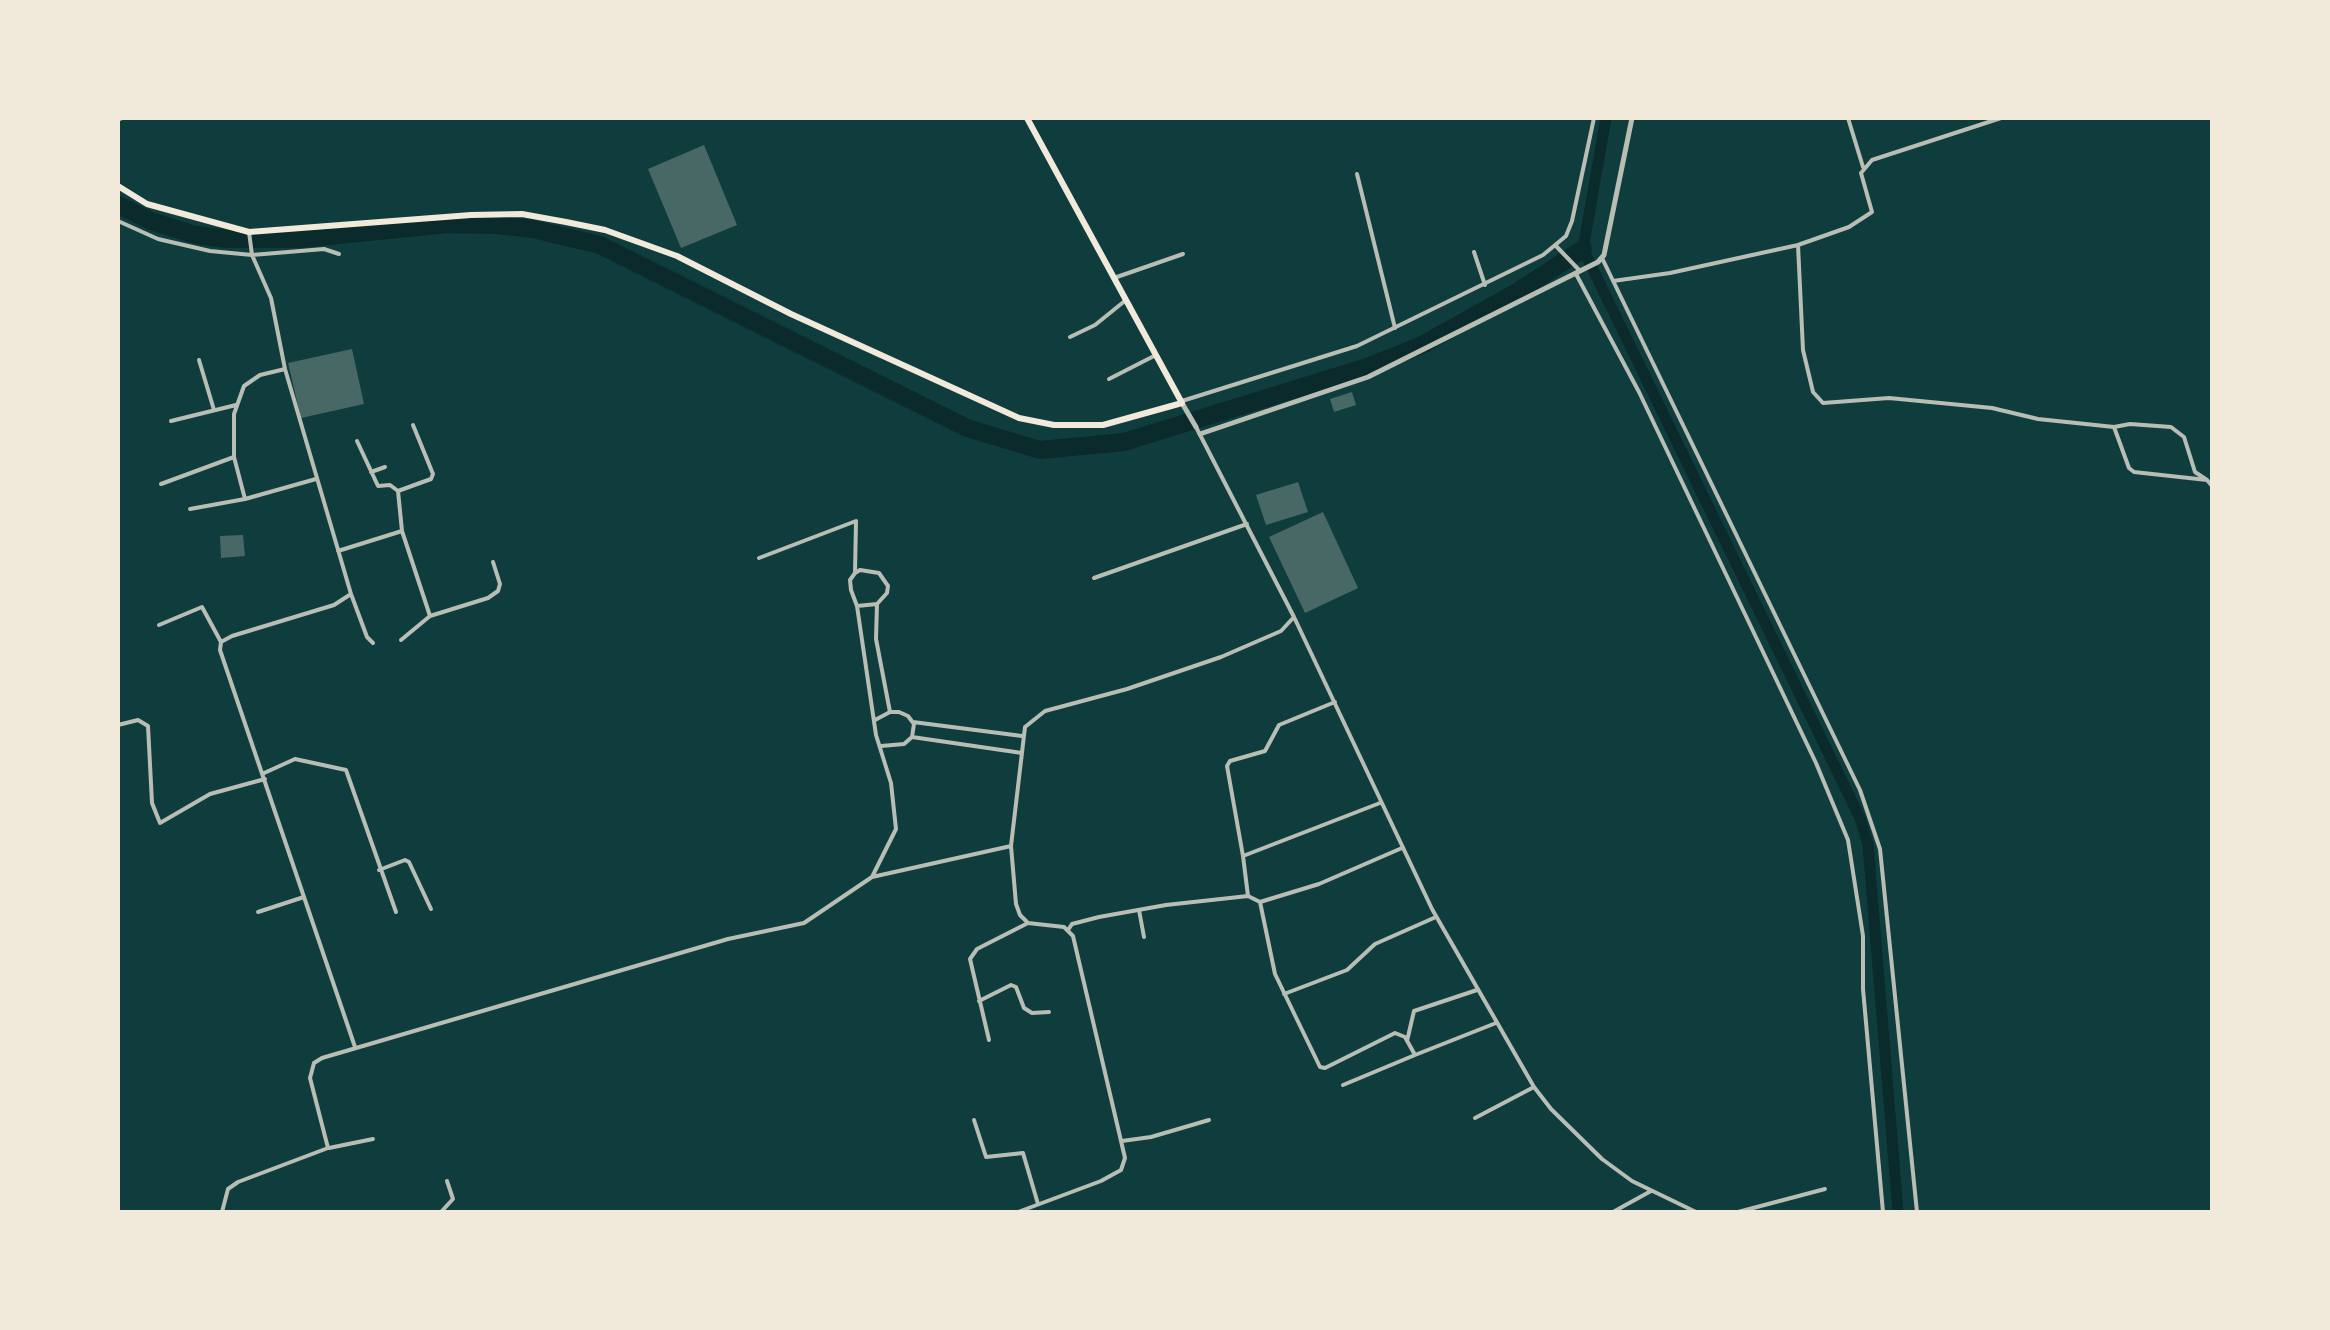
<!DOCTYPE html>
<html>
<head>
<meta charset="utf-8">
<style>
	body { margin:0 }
	#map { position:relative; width:2330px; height:1330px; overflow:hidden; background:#0f3d3e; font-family:"Roboto Serif",serif }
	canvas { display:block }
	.frame { position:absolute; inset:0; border:120px solid #f1e9da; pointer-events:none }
</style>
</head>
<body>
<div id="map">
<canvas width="2330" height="1330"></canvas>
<div class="frame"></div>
</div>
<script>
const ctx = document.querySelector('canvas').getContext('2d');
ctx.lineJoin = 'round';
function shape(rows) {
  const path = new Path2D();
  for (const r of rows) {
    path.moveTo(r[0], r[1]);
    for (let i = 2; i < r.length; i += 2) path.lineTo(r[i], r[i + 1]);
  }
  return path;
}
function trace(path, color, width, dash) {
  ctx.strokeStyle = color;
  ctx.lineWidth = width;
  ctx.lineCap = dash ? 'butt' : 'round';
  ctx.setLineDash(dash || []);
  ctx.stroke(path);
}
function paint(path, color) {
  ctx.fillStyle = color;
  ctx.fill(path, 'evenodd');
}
trace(shape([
	[1606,118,1583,249,1860,818,1868,845,1898,1212]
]), '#0a2a2b', 11);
trace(shape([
	[118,205,151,221,196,235,227,239,300,239,447,224,497,225,533,229,600,245,967,428,1040,450,1124,442,1367,367,1422,345,1517,292,1583,249]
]), '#0a2a2b', 18);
paint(shape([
	[704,145,737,225,681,248,648,169],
	[352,349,364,404,301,418,288,363],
	[1352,392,1356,405,1334,412,1330,399],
	[1298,482,1308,512,1266,525,1256,495],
	[1323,512,1358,588,1305,613,1269,537],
	[243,535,245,556,221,558,220,536]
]), '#486865');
trace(shape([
	[1848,118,1863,167],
	[118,120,122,118],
	[1357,174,1395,328],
	[118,221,158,239,210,251,252,255,324,249,339,254],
	[249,232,252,255,271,298,285,369,351,594,334,605,232,636,221,642,220,650,355,1047],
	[1798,245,1803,350,1813,392,1823,403,1889,398,1992,408,2038,419,2114,427,2130,424,2171,427,2184,437,2195,472,2207,480],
	[1556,246,1580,271],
	[1474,252,1485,285],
	[1602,258,1860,790,1880,849,1917,1212],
	[1576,274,1639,392,1816,763,1848,840,1863,936,1863,989,1883,1212],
	[1114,278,1183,254],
	[1613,281,1670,273,1798,245,1849,227,1872,212,1861,173,1872,160,2001,118],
	[1070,337,1095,325,1126,300],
	[199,360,214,410],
	[1109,379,1156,355],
	[1182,401,1357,346,1543,255,1566,236,1572,221,1594,118],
	[171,421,236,405],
	[2114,427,2129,468,2134,472,2207,480,2212,486],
	[357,441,378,486,390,485,398,491],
	[234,457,245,499],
	[371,472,385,467],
	[161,484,234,457,234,414,244,386,260,375,285,369],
	[190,509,245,499,316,479],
	[402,531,398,491,431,479,433,474,413,425],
	[338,551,402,531,430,616],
	[759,558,856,521,855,573,850,580,851,590,857,606,876,735,891,783,896,829,872,877],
	[855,573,860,570,879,573,888,586,887,593,877,604,876,639,890,712],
	[1094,578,1247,524],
	[351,594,367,637,373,643],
	[857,606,877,604],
	[1294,617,1432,909,1534,1087,1551,1109,1602,1159,1632,1181,1696,1212],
	[159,625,202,607,221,642],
	[401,640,430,616,488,598,498,591,500,584,493,562],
	[875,720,890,712,899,712,908,716,914,724,912,737,904,744,881,746],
	[913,722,1022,736],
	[118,725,138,720,148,726,152,803,160,823,210,794,265,779],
	[912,737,1022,753],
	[262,774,295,759,346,770,396,912],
	[1243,856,1227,766,1230,761,1265,751,1279,725,1335,702],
	[379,870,405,860,409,862,431,909],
	[1248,896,1243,856,1380,803],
	[1260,902,1275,974,1320,1067,1325,1068,1395,1033,1405,1037,1415,1055,1496,1023],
	[1139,910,1144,937],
	[258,912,304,897],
	[1068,930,1072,924,1099,917,1166,905,1248,896,1260,902,1319,884,1402,848],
	[1284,994,1347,970,1375,944,1436,917],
	[979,1001,1011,985,1016,987,1024,1008,1032,1013,1049,1012],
	[989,1040,970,959,977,949,1028,923],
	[1407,1041,1414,1011,1477,990],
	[1343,1085,1415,1055],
	[1475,1118,1534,1087],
	[974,1120,986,1157,1023,1153,1038,1204],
	[1122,1141,1151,1137,1209,1120],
	[329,1148,373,1139],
	[222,1212,228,1189,238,1182,328,1148,310,1078,314,1063,322,1058,728,939,804,923,872,877,1011,846],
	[441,1212,453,1199,447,1181],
	[1018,1212,1101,1181,1121,1170,1125,1158,1073,936,1064,927,1028,923,1020,915,1016,904,1011,846,1025,727,1045,711,1127,689,1221,657,1281,631,1294,617,1196,427],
	[1613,1212,1651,1191],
	[1738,1212,1825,1189]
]), '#b8beb3', 4);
trace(shape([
	[1182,403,1196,427],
	[1200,434,1368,377,1598,262,1604,255,1632,118]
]), '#b8beb3', 5);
trace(shape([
	[118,186,147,204,249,232,471,215,522,214,566,222,605,230,677,256,791,314,1019,418,1054,425,1103,425,1182,403,1027,118]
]), '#f1e9da', 6);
</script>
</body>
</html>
